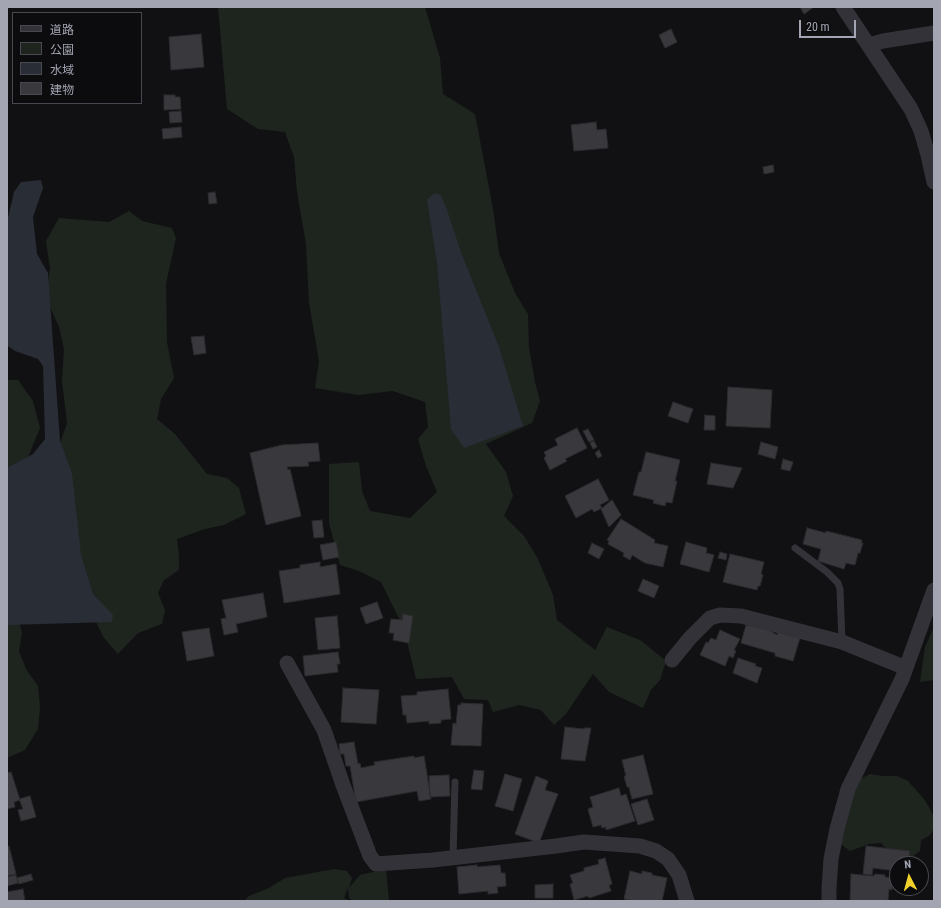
<!DOCTYPE html>
<html>
<head>
<meta charset="utf-8">
<style>
	body { margin:0 }
	#map { position:relative; width:941px; height:908px; overflow:hidden; background:#111113; font-family:"Roboto Condensed","Noto Sans JP",sans-serif }
	canvas { display:block }
	.frame { position:absolute; inset:0; border:8px solid #a3a5b3; pointer-events:none }
	.legend { position:absolute; left:12px; top:12px; width:130px; height:92px; box-sizing:border-box; background:#0c0c0e; border:1px solid #484950; margin:0; padding:5px 7px; list-style:none; font-size:12px; color:#a3a5b3 }
	.legend li { display:flex; align-items:center; gap:8px; height:20px }
	.legend b { width:20px; border:1px solid #484950 }
	.north { position:absolute; left:889px; top:856px; width:40px; height:40px; box-sizing:border-box; background:#0c0c0e; border:1px solid #484950; border-radius:50%; rotate:354deg; font-size:11px; font-weight:700; line-height:16px; text-align:center; color:#a3a5b3 }
	.north::after { content:''; display:block; margin:auto; width:14px; height:18px; background:#f0d12c; clip-path:polygon(50% 0,100% 100%,50% 72%,0 100%) }
	.scale { position:absolute; left:799px; top:20px; width:57px; height:18px; box-sizing:border-box; border:2px solid #a3a5b3; border-top:0; padding-left:5px; font-size:12px; line-height:14px; white-space:nowrap; color:#a3a5b3; -webkit-text-stroke:3px #0c0c0e; paint-order:stroke }
</style>
</head>
<body>
<div id="map">
<canvas width="941" height="908"></canvas>
<div class="frame"></div>
<ul class="legend">
<li><b style="height:5px;background:#323238"></b>道路</li>
<li><b style="height:11px;background:#1e251f"></b>公園</li>
<li><b style="height:11px;background:#282d36"></b>水域</li>
<li><b style="height:11px;background:#39393d"></b>建物</li>
</ul>
<div class="north">N</div>
<div class="scale">20 m</div>
</div>
<script>
const ctx = document.querySelector('canvas').getContext('2d');
ctx.lineJoin = 'round';
function paint(path, color) {
  ctx.fillStyle = color;
  ctx.fill(path, 'evenodd');
}
function shape(rows) {
  const path = new Path2D();
  for (const r of rows) {
    path.moveTo(r[0], r[1]);
    for (let i = 2; i < r.length; i += 2) path.lineTo(r[i], r[i + 1]);
  }
  return path;
}
function trace(path, color, width, dash) {
  ctx.strokeStyle = color;
  ctx.lineWidth = width;
  ctx.lineCap = dash ? 'butt' : 'round';
  ctx.setLineDash(dash || []);
  ctx.stroke(path);
}
paint(shape([
	[218,7,425,7,440,58,443,94,475,114,493,209,499,253,515,293,528,314,529,348,535,382,540,401,532,423,486,444,506,472,513,496,504,516,524,536,537,557,553,595,557,620,595,650,607,627,640,640,666,661,660,680,651,690,643,708,609,692,593,674,565,715,554,725,541,710,519,705,493,712,488,700,464,699,452,677,416,679,404,629,381,582,359,571,340,565,329,523,329,464,359,462,362,491,370,511,410,518,437,492,426,466,418,439,428,427,425,402,393,391,358,395,315,388,319,361,309,303,306,244,297,192,294,157,285,132,258,129,227,109],
	[129,211,142,221,172,228,176,238,166,284,167,342,174,378,161,399,157,419,175,434,207,474,227,478,239,488,246,514,224,525,205,529,177,539,179,555,179,570,164,580,158,593,165,610,162,624,138,633,118,654,104,638,91,612,53,464,67,423,62,381,64,349,59,327,46,298,50,268,46,241,59,218,109,222],
	[7,380,18,380,33,401,40,428,22,472,7,487],
	[7,593,14,602,22,633,19,651,26,669,38,686,40,707,38,729,25,750,7,758],
	[934,627,934,680,920,682,925,647],
	[870,774,883,776,897,776,908,781,924,799,930,809,934,818,934,829,929,836,921,840,920,851,912,857,902,856,889,851,881,843,869,844,850,851,842,845,842,832,856,787,860,779],
	[334,869,347,871,352,878,349,888,360,875,386,869,389,901,353,901,349,898,348,888,344,898,350,901,244,901,249,896,269,888,285,878]
]), '#1e251f');
paint(shape([
	[41,180,43,188,33,217,37,254,48,273,60,441,72,473,81,555,93,594,113,615,112,622,7,625,7,468,33,454,45,439,43,366,38,359,15,351,8,346,7,222,14,192,21,182],
	[434,193,441,195,447,210,462,255,499,347,523,426,464,448,451,429,437,263,427,200]
]), '#282d36');
const building = shape([
	[800,7,814,7,804,14,800,7],
	[671,29,677,42,665,48,659,35,671,29],
	[201,34,204,67,171,70,169,37,201,34],
	[164,95,175,95,175,97,180,97,181,109,164,110,164,95],
	[181,111,182,122,170,123,169,112,181,111],
	[596,122,597,130,606,129,608,148,574,151,571,125,596,122],
	[181,127,182,137,163,139,162,129,181,127],
	[773,165,774,172,764,174,763,167,773,165],
	[215,192,217,203,209,204,208,193,215,192],
	[204,336,206,353,194,355,191,337,204,336],
	[728,387,772,390,770,428,726,426,728,387],
	[673,402,693,409,688,423,668,416,673,402],
	[705,415,715,416,715,430,704,430,705,415],
	[577,428,587,448,565,459,567,461,550,470,544,458,546,456,544,452,558,445,555,439,577,428],
	[588,429,594,440,589,442,583,431,588,429],
	[594,441,597,447,593,449,590,443,594,441],
	[761,442,778,447,775,459,758,454,761,442],
	[318,443,320,461,308,462,309,466,287,467,288,470,290,469,301,516,266,525,250,453,282,445,318,443],
	[599,450,602,456,598,458,595,453,599,450],
	[646,452,680,460,675,481,677,481,672,503,666,502,665,506,653,503,654,500,633,495,639,472,641,472,646,452],
	[783,459,793,462,790,471,781,469,783,459],
	[711,463,742,468,733,488,707,484,711,463],
	[598,479,609,500,600,505,602,508,594,512,592,509,576,518,565,496,598,479],
	[612,500,621,515,609,527,601,509,612,500],
	[621,519,655,540,654,543,668,546,663,567,645,563,632,555,630,560,623,556,624,553,608,544,609,541,607,540,621,519],
	[322,520,324,537,314,538,312,521,322,520],
	[807,528,826,533,826,531,862,540,861,543,863,543,860,553,858,553,855,565,846,563,844,569,818,561,821,549,803,544,807,528],
	[336,542,339,557,323,560,320,545,336,542],
	[686,542,707,548,706,553,714,555,709,572,680,564,686,542],
	[592,543,604,549,599,559,588,553,592,543],
	[720,552,727,554,726,560,718,558,720,552],
	[730,554,764,562,761,574,763,575,760,586,758,586,757,590,723,582,730,554],
	[320,562,320,567,336,564,340,594,284,603,279,571,300,568,300,565,320,562],
	[643,579,659,586,654,598,638,591,643,579],
	[263,593,267,617,236,624,238,632,224,635,221,619,226,618,222,600,263,593],
	[377,602,383,618,366,624,360,608,377,602],
	[403,614,413,616,409,643,393,640,394,633,389,633,391,619,402,620,403,614],
	[337,616,340,648,318,650,315,618,337,616],
	[746,625,769,630,777,635,778,632,800,638,793,661,775,656,775,653,741,643,746,625],
	[209,628,214,656,187,661,182,632,209,628],
	[720,630,740,639,734,650,736,651,733,658,729,656,725,666,700,655,706,642,708,643,711,638,716,640,720,630],
	[338,652,340,664,337,664,338,672,305,676,303,656,338,652],
	[738,658,756,664,755,666,762,668,757,683,733,673,738,658],
	[343,688,379,690,376,724,341,722,343,688],
	[448,689,451,719,441,720,441,723,429,724,429,721,407,723,406,715,403,715,401,696,417,695,417,692,448,689],
	[461,703,483,704,481,746,451,745,453,723,456,724,458,705,461,705,461,703],
	[565,727,584,729,584,728,591,728,585,761,561,759,565,727],
	[354,742,358,764,360,763,361,768,375,765,374,762,414,756,414,758,424,756,431,799,419,801,417,791,356,802,350,766,346,766,344,754,340,754,339,744,354,742],
	[643,755,653,794,632,799,629,787,627,787,624,776,626,776,622,760,643,755],
	[474,770,484,771,482,790,471,789,474,770],
	[11,772,20,800,14,802,15,807,7,809,7,773,11,772],
	[505,774,522,779,513,811,495,806,505,774],
	[449,775,450,796,430,797,429,776,449,775],
	[536,776,548,781,545,790,558,794,539,843,515,834,536,776],
	[619,788,621,796,626,794,635,821,606,830,606,827,602,828,601,825,593,827,588,809,593,807,590,797,619,788],
	[30,796,36,817,21,821,18,810,23,809,19,799,30,796],
	[647,799,654,820,638,825,631,804,647,799],
	[9,846,16,874,7,876,7,847,9,846],
	[866,846,910,851,908,864,897,864,897,871,873,868,872,875,863,874,866,846],
	[605,858,612,884,609,885,611,891,589,898,588,896,574,900,570,884,573,883,570,875,584,871,584,868,599,864,598,860,605,858],
	[477,865,477,867,500,865,501,873,505,873,506,886,497,887,498,893,488,894,488,891,459,894,457,867,477,865],
	[630,871,642,874,642,871,652,873,652,875,667,878,662,901,635,901,624,899,630,871],
	[31,874,33,880,19,884,17,878,31,874],
	[851,874,874,876,875,874,885,875,885,877,893,878,892,890,889,889,888,901,850,901,851,874],
	[16,875,18,883,7,886,7,877,16,875],
	[553,884,553,898,535,898,535,885,553,884],
	[23,889,25,901,7,901,7,892,23,889]
]);
paint(building, '#39393d');
trace(building, '#2c2b2f', 1);
trace(shape([
	[795,548,827,572,838,583,840,589,842,642],
	[453,857,455,782]
]), '#323238', 7);
trace(shape([
	[843,7,911,109,921,131,928,155,934,182],
	[869,45,883,41,934,33],
	[672,660,690,638,710,618,720,615,741,616,842,642,906,668],
	[287,663,324,730,343,785,370,856,376,864,433,860,556,846,584,842,640,846,656,851,668,859,679,875,687,901],
	[829,901,829,888,831,859,837,829,848,789,902,679,934,590]
]), '#323238', 15);
</script>
</body>
</html>
